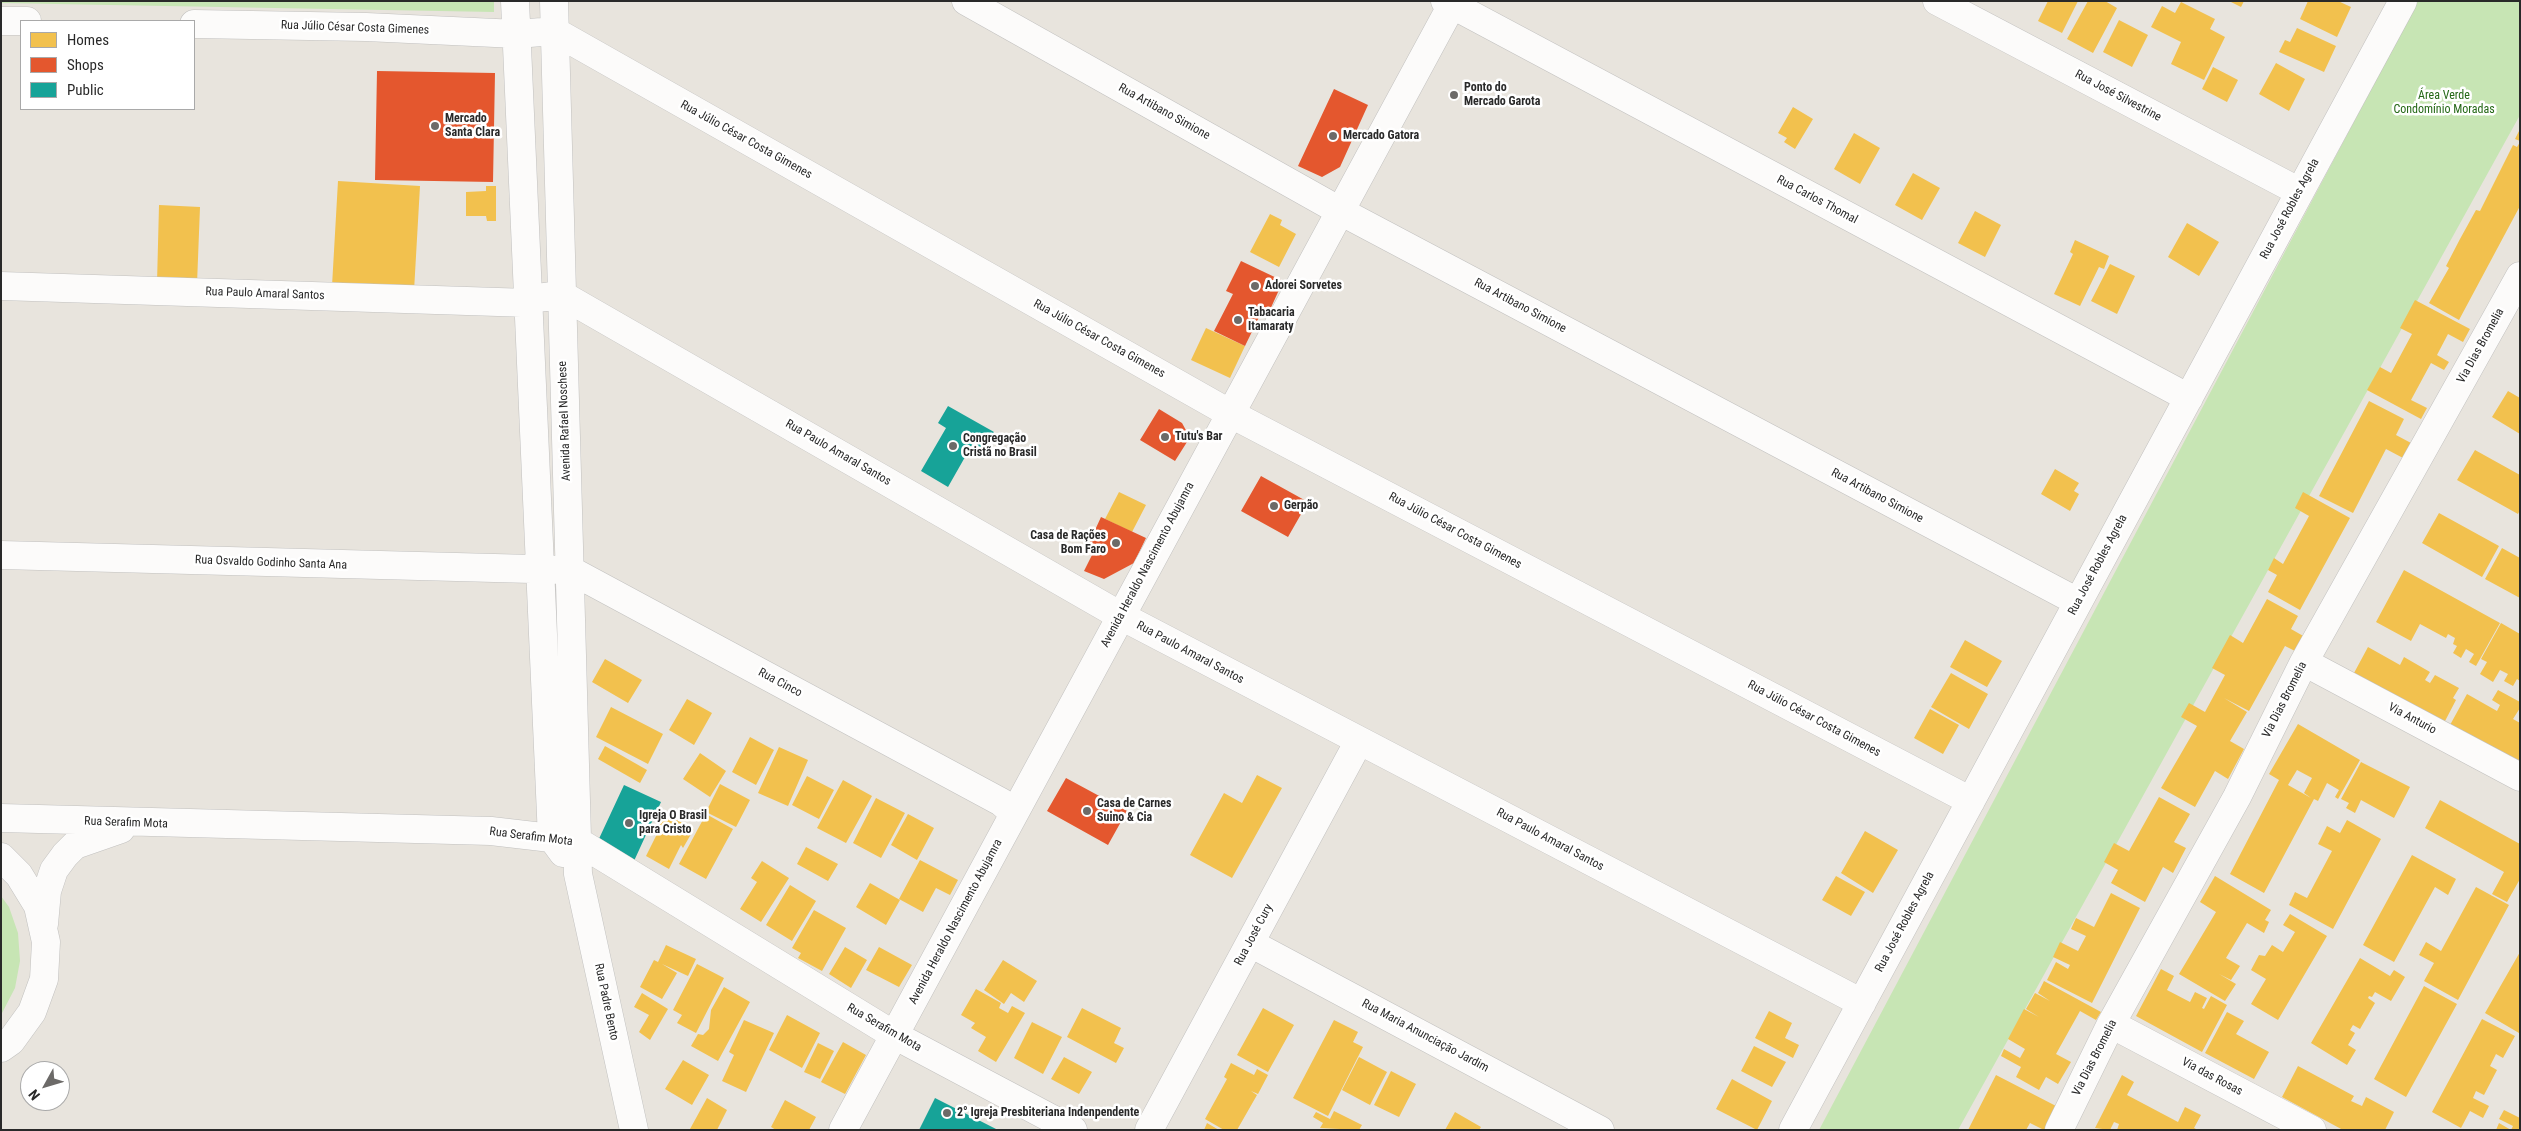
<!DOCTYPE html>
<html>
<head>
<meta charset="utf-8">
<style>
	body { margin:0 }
	#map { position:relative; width:2521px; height:1131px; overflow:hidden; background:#e8e4dd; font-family:"Roboto Condensed",sans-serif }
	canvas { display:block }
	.frame { position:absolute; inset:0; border:2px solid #292929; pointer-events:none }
	.legend { position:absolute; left:20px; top:20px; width:175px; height:90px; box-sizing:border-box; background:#fff; border:1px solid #a9a9a9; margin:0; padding:6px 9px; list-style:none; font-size:15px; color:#292929 }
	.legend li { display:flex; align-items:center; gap:10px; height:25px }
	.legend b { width:25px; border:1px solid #a9a9a9 }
	.north { position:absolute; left:20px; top:1061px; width:50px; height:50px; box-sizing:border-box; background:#fff; border:1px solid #a9a9a9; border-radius:50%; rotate:231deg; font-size:14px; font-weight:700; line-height:20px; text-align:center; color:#292929 }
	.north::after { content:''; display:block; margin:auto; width:18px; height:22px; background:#6c6a68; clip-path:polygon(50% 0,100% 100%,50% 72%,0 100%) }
</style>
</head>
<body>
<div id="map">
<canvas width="2521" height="1131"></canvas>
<div class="frame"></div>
<ul class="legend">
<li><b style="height:14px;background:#f2c14e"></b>Homes</li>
<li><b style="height:14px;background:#e4572e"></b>Shops</li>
<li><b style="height:14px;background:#17a398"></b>Public</li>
</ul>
<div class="north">N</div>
</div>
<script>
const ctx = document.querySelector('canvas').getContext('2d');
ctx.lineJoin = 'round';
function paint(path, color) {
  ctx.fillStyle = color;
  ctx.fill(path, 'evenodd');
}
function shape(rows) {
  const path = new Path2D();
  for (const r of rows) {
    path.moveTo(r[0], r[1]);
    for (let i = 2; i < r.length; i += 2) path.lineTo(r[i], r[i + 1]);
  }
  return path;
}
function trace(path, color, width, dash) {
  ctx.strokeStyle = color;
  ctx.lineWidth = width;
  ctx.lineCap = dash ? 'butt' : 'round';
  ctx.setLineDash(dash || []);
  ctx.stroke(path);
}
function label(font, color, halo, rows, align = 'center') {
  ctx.font = font + ' "Roboto Condensed",sans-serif';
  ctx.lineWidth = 5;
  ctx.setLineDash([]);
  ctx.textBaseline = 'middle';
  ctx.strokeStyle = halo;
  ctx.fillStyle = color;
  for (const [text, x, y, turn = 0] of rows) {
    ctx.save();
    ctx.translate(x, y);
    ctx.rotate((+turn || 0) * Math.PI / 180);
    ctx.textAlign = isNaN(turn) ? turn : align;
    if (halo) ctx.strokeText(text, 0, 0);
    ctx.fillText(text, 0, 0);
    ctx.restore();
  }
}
paint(shape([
	[1,1,494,1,494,12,1,3],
	[2418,1,2520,1,2520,115,1958,1130,1819,1130],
	[1,896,9,907,18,933,20,961,15,988,1,1015]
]), '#c7e5b4');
paint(shape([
	[2048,1,2078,1,2062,33,2038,21],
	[2088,1,2105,1,2117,8,2093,53,2067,39],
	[2229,1,2244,1,2241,7],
	[2308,1,2338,1,2351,7,2337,37,2300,19],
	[2181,2,2215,19,2210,29,2225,37,2204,80,2171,64,2181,42,2151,27,2162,6,2175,13],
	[2119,20,2148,35,2132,67,2103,52],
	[2297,28,2336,46,2324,72,2279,52,2285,40,2290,42],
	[2276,63,2305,79,2289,111,2259,94],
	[2213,67,2238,80,2227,102,2202,89],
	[1793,107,1813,119,1795,149,1784,142,1787,138,1778,133],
	[2520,129,2520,141,2515,139],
	[1854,133,1880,148,1860,184,1834,169],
	[2520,142,2520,206,2459,320,2429,303,2449,268,2446,266,2460,239,2476,210,2480,211,2513,145,2517,147],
	[1913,173,1940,188,1922,220,1895,205],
	[338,181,420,186,414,291,332,286],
	[486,186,496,186,496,221,487,221,486,216,466,216,466,192,486,191],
	[159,205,200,207,197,284,157,283],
	[1975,211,2001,225,1985,257,1958,243],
	[1270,214,1282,220,1280,225,1296,234,1279,267,1250,252],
	[2187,223,2219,242,2199,276,2168,257],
	[2075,240,2109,256,2104,269,2099,267,2080,306,2054,294,2073,254,2070,252],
	[2110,264,2135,276,2117,314,2091,301],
	[2415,300,2470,329,2463,342,2448,334,2437,355,2449,362,2444,370,2431,363,2411,400,2427,408,2421,419,2367,390,2380,367,2391,373,2412,334,2400,328],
	[1206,328,1245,346,1230,378,1191,360],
	[2508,391,2520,398,2520,434,2492,417],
	[2369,401,2404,419,2396,435,2411,443,2403,458,2386,449,2353,513,2319,496],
	[2475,450,2520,475,2520,510,2518,514,2457,480],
	[2055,469,2079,483,2074,491,2079,494,2070,511,2041,494],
	[1119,492,1146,505,1132,532,1105,519],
	[2303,492,2350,518,2300,610,2268,592,2277,575,2268,570,2274,558,2283,564,2309,516,2295,508],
	[2439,513,2499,546,2482,577,2422,543],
	[2502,548,2520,558,2520,598,2485,579],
	[2404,570,2500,623,2476,666,2469,662,2474,654,2466,649,2461,658,2453,653,2457,646,2453,644,2455,638,2448,634,2446,638,2420,624,2411,641,2376,622],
	[2267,599,2298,616,2291,629,2305,637,2297,652,2285,646,2249,711,2224,698,2247,712,2230,741,2244,749,2228,779,2215,771,2195,807,2161,788,2197,726,2181,717,2189,703,2205,712,2225,675,2212,668,2230,635,2243,643],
	[2501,623,2520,634,2520,681,2517,679,2513,686,2504,681,2508,674,2500,670,2493,682,2480,674,2487,662,2481,659],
	[1965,640,2002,661,1987,687,1950,667],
	[2368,647,2400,665,2404,657,2430,672,2425,680,2430,683,2435,675,2459,688,2453,698,2456,700,2444,723,2354,673],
	[605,659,642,680,628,703,592,682],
	[1951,673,1988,694,1969,729,1931,707],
	[2498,690,2520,702,2520,708,2513,719,2520,723,2520,765,2450,725,2467,694,2497,711,2500,705,2492,700],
	[687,699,712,713,694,745,669,730],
	[611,707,663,734,648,764,596,737],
	[1930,709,1959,725,1943,754,1914,738],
	[2298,724,2360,760,2338,799,2335,797,2339,790,2327,783,2318,801,2314,799,2264,893,2230,874,2279,780,2269,774],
	[2297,770,2312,778,2304,793,2311,798,2288,785],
	[750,737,774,750,756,785,732,772],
	[605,746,647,770,640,783,598,759],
	[779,747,808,760,788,806,758,793],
	[700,753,726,771,710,797,683,779],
	[2361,762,2410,787,2394,818,2361,800,2355,813,2346,808,2349,803,2341,799],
	[1257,775,1282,788,1232,878,1190,855,1224,793,1242,803],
	[807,776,834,790,819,819,792,805],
	[843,780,872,796,846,843,817,828],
	[720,784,750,800,736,827,706,812],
	[2159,797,2190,814,2174,842,2186,848,2173,873,2163,867,2145,902,2111,883,2118,870,2104,862,2114,843,2129,851],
	[876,798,905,813,881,858,853,843],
	[2440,800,2520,844,2520,879,2507,902,2492,894,2504,872,2425,828],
	[662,812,694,829,683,848,681,845,669,869,646,856,657,834,652,831],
	[706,814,733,829,706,879,679,864],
	[908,814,934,828,917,860,891,845],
	[2347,820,2381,839,2333,929,2289,905,2295,892,2307,898,2332,851,2318,844,2327,826,2340,833],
	[1865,831,1898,850,1873,893,1841,873],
	[806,847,838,864,828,881,797,864],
	[2412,855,2456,879,2448,895,2435,887,2394,962,2363,945],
	[920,860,958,880,950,895,936,888,923,912,899,899],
	[762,861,789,878,761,922,740,909,757,882,751,878],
	[1836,876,1865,892,1851,916,1822,900],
	[2215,876,2271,910,2265,920,2269,922,2264,933,2247,923,2226,958,2240,966,2231,980,2219,974,2236,984,2225,1001,2179,974,2216,912,2200,902],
	[870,883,900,900,886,925,856,907],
	[790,885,816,901,792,941,766,925],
	[2476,887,2509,905,2458,1000,2424,981,2434,963,2419,955,2426,942,2441,951],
	[2111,893,2140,908,2092,1003,2047,980,2056,962,2068,969,2070,965,2053,957,2060,942,2078,951,2086,936,2071,929,2076,918,2094,927],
	[814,910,846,928,822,971,798,958,801,953,792,948],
	[2290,914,2327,936,2278,1020,2251,1004,2266,979,2251,970,2259,955,2265,956,2272,945,2283,952,2295,932,2283,925],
	[666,945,696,959,688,976,662,964,677,973,662,999,640,987,654,960,658,962],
	[845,947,867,960,851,988,829,974],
	[879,947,912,965,899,987,866,970],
	[2520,952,2520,1031,2519,1033,2485,1013],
	[2360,958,2390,976,2394,970,2405,977,2391,1001,2375,992,2372,997,2369,996,2368,998,2375,1003,2360,1029,2353,1025,2350,1030,2355,1033,2348,1045,2356,1050,2347,1065,2311,1043],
	[1003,960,1037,981,1024,1002,1011,993,1004,1004,984,990],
	[697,964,724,978,696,1033,677,1023,682,1015,673,1010],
	[2161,969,2174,976,2167,990,2190,1002,2195,992,2207,998,2202,1008,2204,1009,2211,996,2227,1005,2202,1052,2136,1016],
	[2044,981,2101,1012,2096,1020,2080,1011,2056,1054,2071,1062,2058,1084,2046,1077,2039,1090,2016,1077,2021,1067,2001,1056,2004,1049,2020,1058,2025,1049,2008,1039,2024,1009,2039,1017,2026,1009,2035,993,2050,1001,2038,993],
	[2424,986,2457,1004,2406,1097,2374,1079],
	[724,987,750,1002,718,1061,691,1046,698,1034,703,1035,709,1029,711,1010],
	[976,989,1001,1003,999,1008,1008,1013,1012,1006,1025,1013,996,1062,978,1051,986,1037,971,1028,975,1023,961,1015],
	[642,993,668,1009,650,1040,639,1032,649,1015,634,1007],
	[1082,1008,1121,1028,1114,1043,1124,1048,1116,1063,1067,1037],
	[1263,1008,1294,1025,1268,1072,1237,1055],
	[1769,1011,1792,1023,1785,1038,1799,1045,1793,1058,1755,1038],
	[2227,1012,2244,1021,2236,1034,2269,1052,2254,1079,2205,1053],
	[787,1015,820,1033,802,1068,769,1050],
	[2482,1019,2515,1036,2503,1058,2496,1054,2490,1066,2497,1070,2484,1095,2476,1091,2473,1098,2489,1106,2483,1118,2470,1111,2461,1128,2432,1112],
	[744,1020,774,1033,746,1092,722,1081,734,1055,729,1052],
	[1334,1020,1358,1032,1353,1042,1363,1047,1328,1116,1293,1098],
	[1032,1022,1062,1037,1043,1074,1014,1058],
	[843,1042,866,1055,845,1094,821,1082],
	[818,1043,834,1051,820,1079,804,1072],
	[1754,1046,1786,1062,1772,1087,1741,1071],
	[1064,1057,1092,1072,1079,1094,1051,1079],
	[1359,1057,1387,1072,1370,1105,1342,1090],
	[683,1060,709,1075,692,1105,665,1089],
	[1231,1063,1254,1075,1257,1069,1268,1075,1258,1094,1251,1091,1257,1095,1237,1130,1224,1130,1205,1119,1227,1079,1224,1077],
	[2298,1066,2354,1096,2351,1101,2362,1106,2366,1097,2394,1112,2385,1130,2343,1130,2282,1097],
	[1391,1071,1416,1084,1399,1117,1374,1105],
	[1996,1075,2056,1106,2044,1130,2030,1123,2026,1130,1968,1130],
	[2122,1075,2134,1082,2127,1095,2178,1122,2185,1107,2201,1115,2194,1128,2198,1130,2117,1130,2119,1124,2114,1122,2110,1130,2095,1128],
	[1732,1079,1772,1101,1757,1130,1716,1109],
	[707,1098,727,1110,717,1130,692,1130,690,1129],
	[785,1100,816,1117,809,1130,776,1130,771,1127],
	[2504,1110,2520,1118,2520,1130,2496,1130,2499,1123,2511,1130,2513,1126,2499,1119],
	[1334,1111,1362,1125,1359,1130,1320,1128,1323,1123,1313,1117,1316,1112,1330,1119],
	[1455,1112,1481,1127,1479,1130,1445,1130],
	[1207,1123,1219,1130,1204,1130]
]), '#f2c14e');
paint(shape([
	[377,71,495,73,493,182,375,180],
	[1334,89,1368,105,1340,167,1322,177,1298,166],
	[1241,261,1283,281,1269,312,1263,309,1245,346,1214,331,1233,294,1226,291],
	[1159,409,1182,423,1188,434,1187,442,1175,461,1140,440],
	[1261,476,1308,502,1288,537,1241,511],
	[1101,517,1146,538,1134,563,1104,579,1084,571,1092,555,1085,552],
	[1066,778,1127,811,1108,845,1047,811]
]), '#e4572e');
paint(shape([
	[948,406,994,432,984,450,973,443,948,487,921,471,946,428,938,423],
	[624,785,661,802,634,861,597,843],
	[935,1098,998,1130,919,1130]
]), '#17a398');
const minor = shape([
	[515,1,552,838,563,853],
	[554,1,578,874,634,1130],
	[966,1,1340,211,2078,602],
	[1445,1,2189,398],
	[1937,1,2300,192],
	[1,21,27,21],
	[194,24,366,27,517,34,554,31,1231,414,1971,801],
	[1,286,529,303],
	[528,299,562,295,1121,616,1862,1003],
	[1,555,570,570,1001,802,1014,813],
	[2304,662,2520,777],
	[1,818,491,831,577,841,894,1035,1073,1130],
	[1,857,19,875,38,906,46,942,44,979,32,1012,11,1041,1,1048],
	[44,924,47,891,54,870,65,855,75,845,121,829],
	[1250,943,1600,1130],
	[2111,1024,2312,1130],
	[843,1130,1454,1],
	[1149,1130,1359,741],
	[1793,1130,2403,1],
	[2059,1130,2111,1024,2237,797,2304,662,2520,276]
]);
trace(minor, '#c1c0bf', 29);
trace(minor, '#fcfbfa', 28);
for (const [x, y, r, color] of [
	[1454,95,5,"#6c6a68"],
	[435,126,5,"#6c6a68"],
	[1333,136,5,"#6c6a68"],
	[1255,286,5,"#6c6a68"],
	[1238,320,5,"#6c6a68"],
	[1165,437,5,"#6c6a68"],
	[953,446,5,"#6c6a68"],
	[1274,506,5,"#6c6a68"],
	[1116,543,5,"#6c6a68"],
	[1087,811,5,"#6c6a68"],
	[629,823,5,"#6c6a68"],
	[947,1113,5,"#6c6a68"]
]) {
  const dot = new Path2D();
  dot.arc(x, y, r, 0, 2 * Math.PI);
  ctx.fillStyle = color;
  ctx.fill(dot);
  trace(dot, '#fff', 2);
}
label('12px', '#292929', '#fff', [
	["Rua Júlio César Costa Gimenes",355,28,2],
	["Rua José Silvestrine",2118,96,28],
	["Rua Artibano Simione",1164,112,29],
	["Rua Júlio César Costa Gimenes",746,140,29],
	["Rua Carlos Thomal",1817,200,28],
	["Rua José Robles Agrela",2290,209,-62],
	["Rua Paulo Amaral Santos",265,294,2],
	["Rua Artibano Simione",1520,306,28],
	["Rua Júlio César Costa Gimenes",1099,339,29],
	["Via Dias Bromelia",2481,346,-61],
	["Avenida Rafael Noschese",565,421,-92],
	["Rua Paulo Amaral Santos",838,453,30],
	["Rua Artibano Simione",1877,496,28],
	["Rua Júlio César Costa Gimenes",1455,531,28],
	["Rua Osvaldo Godinho Santa Ana",271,563,2],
	["Avenida Heraldo Nascimento Abujamra",1148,565,-62],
	["Rua José Robles Agrela",2098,565,-62],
	["Rua Paulo Amaral Santos",1190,653,28],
	["Rua Cinco",780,683,28],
	["Via Dias Bromelia",2285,700,-63],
	["Rua Júlio César Costa Gimenes",1814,719,28],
	["Via Anturio",2412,719,28],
	["Rua Serafim Mota",126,823,2],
	["Rua Serafim Mota",531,837,7],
	["Rua Paulo Amaral Santos",1550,840,28],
	["Avenida Heraldo Nascimento Abujamra",956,922,-62],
	["Rua José Robles Agrela",1905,922,-62],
	["Rua José Cury",1254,935,-62],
	["Rua Padre Bento",606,1002,78],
	["Rua Serafim Mota",884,1028,30],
	["Rua Maria Anunciação Jardim",1425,1036,28],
	["Via Dias Bromelia",2095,1058,-63],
	["Via das Rosas",2212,1077,28]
]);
label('bold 12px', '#292929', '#fff', [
	["Ponto do",1464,88],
	["Mercado Garota",1464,102],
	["Mercado",445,119],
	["Santa Clara",445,133],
	["Mercado Gatora",1343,136],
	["Adorei Sorvetes",1265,286],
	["Tabacaria",1248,313],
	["Itamaraty",1248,327],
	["Tutu's Bar",1175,437],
	["Congregação",963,439],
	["Cristã no Brasil",963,453],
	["Gerpão",1284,506],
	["Casa de Rações",1106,536,"right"],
	["Bom Faro",1106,550,"right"],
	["Casa de Carnes",1097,804],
	["Suino & Cia",1097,818],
	["Igreja O Brasil",639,816],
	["para Cristo",639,830],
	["2° Igreja Presbiteriana Indenpendente",957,1113]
], 'left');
label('12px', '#246816', '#fff', [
	["Área Verde",2444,96],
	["Condomínio Moradas",2444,110]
]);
</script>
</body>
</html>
